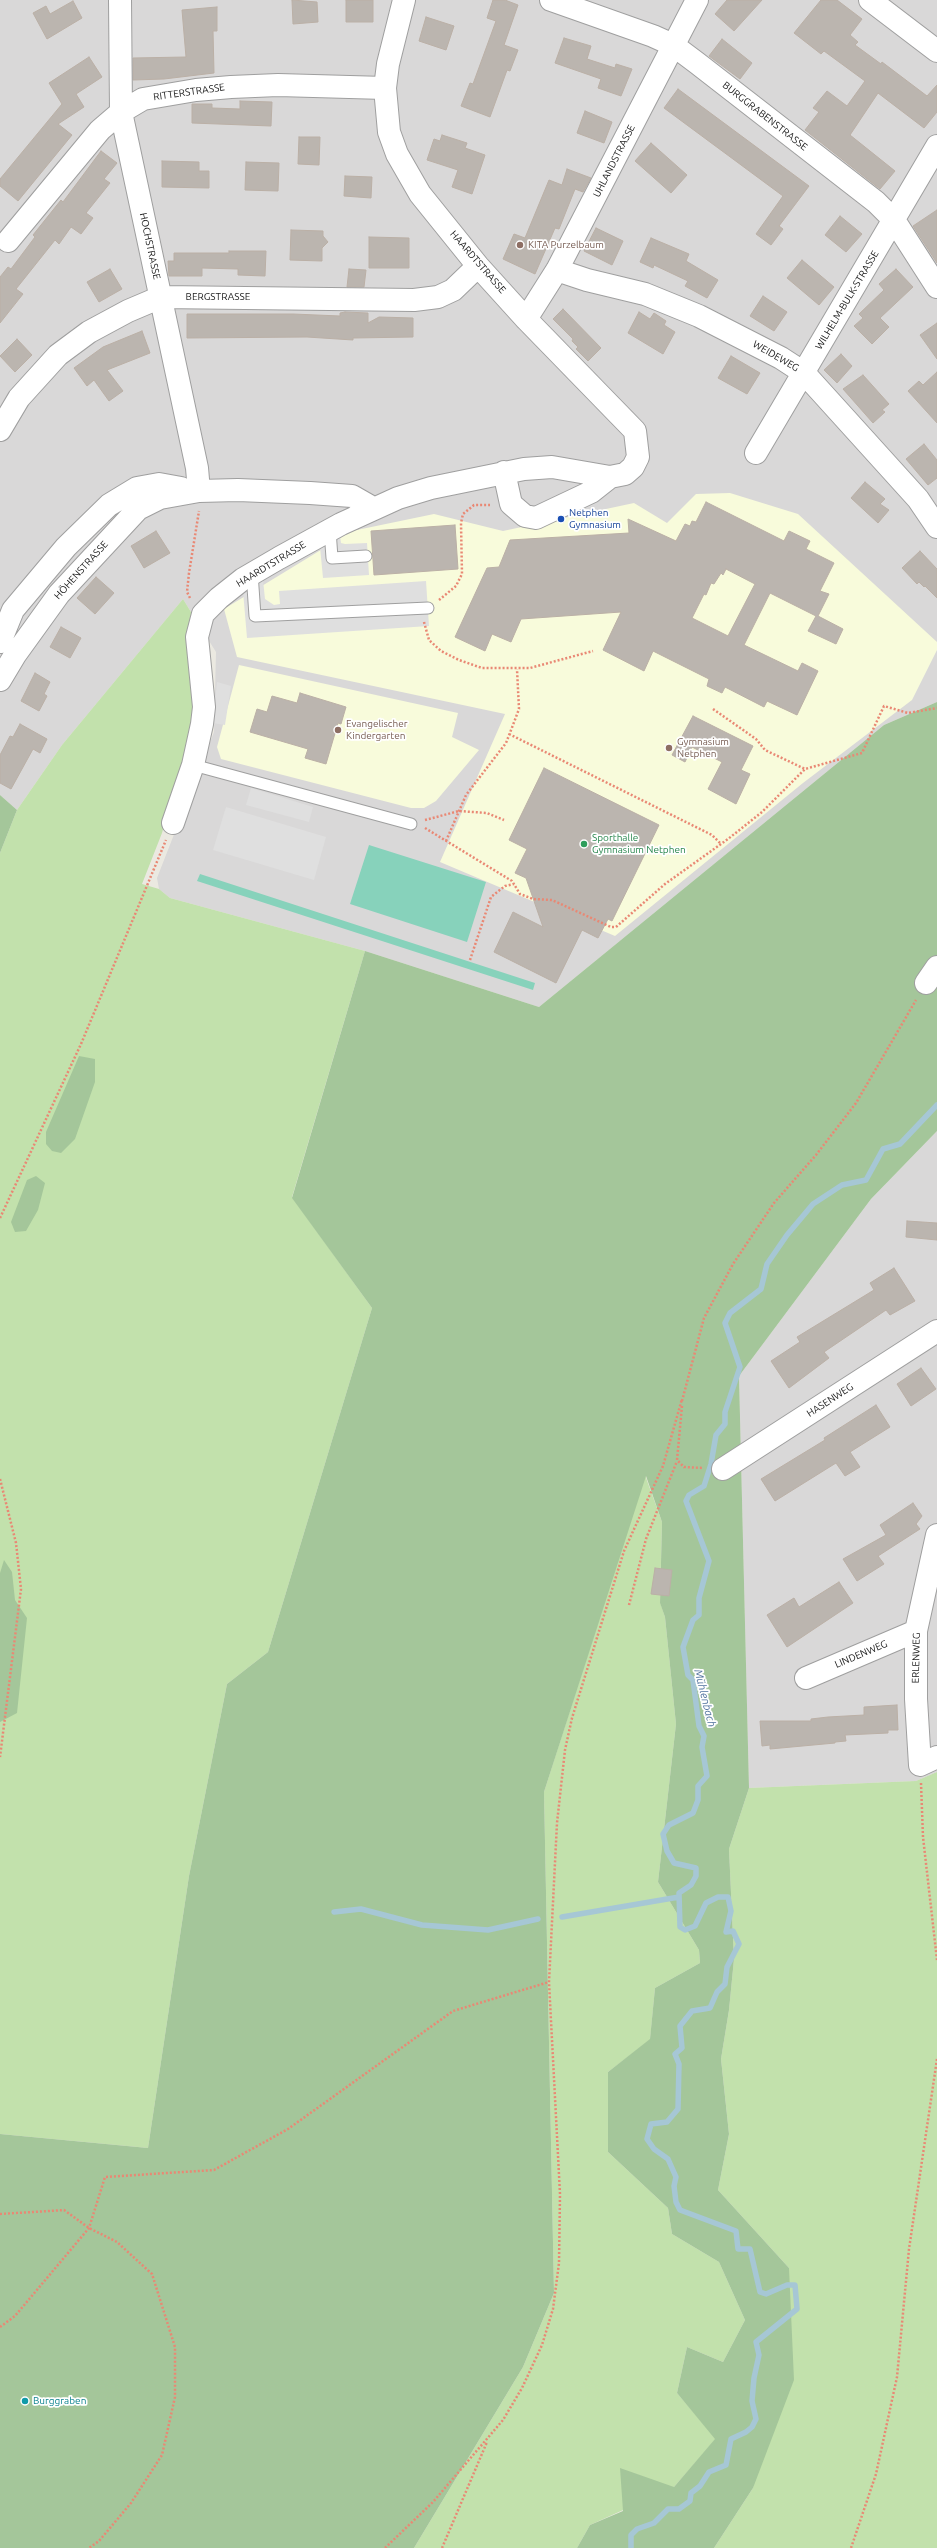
<!DOCTYPE html>
<html>
<head>
<meta charset="utf-8">
<style>
	body { margin:0 }
	canvas { display:block; background:#ebe9e1 }
</style>
</head>
<body>
<canvas width="937" height="2548"></canvas>
<script>
const ctx = document.querySelector('canvas').getContext('2d');
ctx.lineJoin = 'round';
function paint(path, color) {
  ctx.fillStyle = color;
  ctx.fill(path, 'evenodd');
}
function shape(rows) {
  const path = new Path2D();
  for (const r of rows) {
    path.moveTo(r[0], r[1]);
    for (let i = 2; i < r.length; i += 2) path.lineTo(r[i], r[i + 1]);
  }
  return path;
}
function trace(path, color, width, dash) {
  ctx.strokeStyle = color;
  ctx.lineWidth = width;
  ctx.lineCap = dash ? 'butt' : 'round';
  ctx.setLineDash(dash || []);
  ctx.stroke(path);
}
function label(font, color, halo, rows, align = 'center') {
  ctx.font = font + ' Ubuntu,sans-serif';
  ctx.lineWidth = 3.5;
  ctx.setLineDash([]);
  ctx.textBaseline = 'middle';
  ctx.strokeStyle = halo;
  ctx.fillStyle = color;
  for (const [text, x, y, turn = 0] of rows) {
    ctx.save();
    ctx.translate(x, y);
    ctx.rotate((+turn || 0) * Math.PI / 180);
    ctx.textAlign = isNaN(turn) ? turn : align;
    if (halo) ctx.strokeText(text, 0, 0);
    ctx.fillText(text, 0, 0);
    ctx.restore();
  }
}
paint(shape([
	[0,0,937,0,937,702,884,725,539,1007,365,951,170,898,159,889,157,878,214,732,216,652,183,599,62,745,17,810,0,795],
	[937,1131,937,1772,916,1781,749,1788,739,1376,871,1199]
]), '#d9d8d8');
paint(shape([
	[730,493,798,514,937,642,937,650,912,700,803,783,615,936,440,862,505,714,237,657,224,609,352,531,434,514,503,531,634,503,667,523,696,494],
	[239,665,458,713,452,737,479,750,436,801,424,808,411,808,221,759,217,747]
]), '#f8fbdb');
paint(shape([
	[183,599,194,617,197,708,162,833,142,884,159,889,170,898,365,951,292,1197,372,1308,268,1652,227,1684,189,1876,148,2148,0,2134,0,853,17,810,62,745],
	[645,1475,662,1522,660,1602,665,1617,676,1724,658,1882,699,1950,700,1963,655,1988,650,2040,608,2072,608,2152,668,2208,672,2234,719,2262,745,2320,723,2362,687,2347,677,2393,716,2439,674,2487,590,2525,577,2548,414,2548,523,2367,554,2293,544,1792],
	[937,1772,937,2548,714,2548,753,2488,789,2268,718,2190,729,2134,721,2059,729,2010,734,1959,729,1849,749,1788,916,1781]
]), '#c2e1ac');
paint(shape([
	[937,702,937,1131,871,1199,739,1376,749,1788,729,1849,734,1959,729,2010,721,2059,729,2134,718,2190,789,2268,794,2380,753,2488,714,2548,577,2548,590,2525,623,2511,620,2468,674,2487,715,2439,677,2393,687,2347,723,2362,745,2320,719,2262,672,2234,668,2208,608,2152,608,2072,650,2039,655,1988,700,1963,699,1950,658,1882,676,1724,665,1617,660,1603,662,1522,646,1476,544,1792,554,2293,523,2367,414,2548,0,2548,0,2134,148,2148,189,1876,227,1684,268,1652,372,1308,292,1198,365,951,539,1007,884,725],
	[0,795,17,810,0,853],
	[79,1056,95,1059,95,1082,75,1139,61,1153,52,1151,46,1144,46,1132],
	[36,1176,45,1183,38,1210,26,1231,15,1232,11,1222,27,1180],
	[4,1560,12,1572,15,1600,27,1618,17,1713,0,1722,0,1573]
]), '#a4c69a');
paint(shape([
	[369,845,486,882,467,942,350,904],
	[200,874,535,983,533,990,197,881]
]), '#87d2bb');
paint(shape([
	[340,536,341,543,345,544,367,543,369,575,323,578,320,547],
	[263,580,265,599,274,605,280,604,279,591,426,581,429,626,247,638,243,591],
	[217,682,231,686,225,725,213,723],
	[251,788,313,807,309,822,246,805],
	[226,807,326,837,314,880,213,850]
]), '#dfdfdf');
trace(shape([
	[334,1912,361,1909,422,1925,488,1930,538,1919],
	[562,1917,679,1897],
	[631,2548,631,2535,637,2529,654,2523,668,2509,679,2509,690,2501,691,2493,700,2486,709,2472,726,2465,731,2439,746,2432,752,2427,756,2419,752,2401,754,2378,759,2355,756,2342,797,2309,795,2285,787,2285,766,2294,760,2292,750,2249,738,2249,736,2231,680,2210,676,2202,674,2186,676,2177,668,2159,654,2149,647,2139,651,2124,667,2122,678,2109,679,2064,675,2054,682,2048,680,2026,692,2011,710,2008,717,1992,725,1984,727,1967,739,1944,733,1931,726,1932,731,1911,728,1897,718,1897,706,1903,695,1926,685,1930,680,1927,679,1893,691,1885,696,1876,696,1868,674,1863,667,1851,663,1834,669,1825,693,1813,698,1800,698,1786,707,1776,702,1747,704,1736,699,1726,693,1680,688,1675,683,1647,693,1620,699,1615,699,1598,709,1561,686,1501,689,1495,704,1486,711,1464,716,1435,725,1424,725,1412,740,1367,725,1323,730,1313,761,1289,767,1264,787,1235,813,1204,842,1185,866,1180,883,1149,900,1144,937,1105]
]), '#a6c7d5', 5.5);
const building = shape([
	[292,0,317,2,318,22,293,24,292,0],
	[346,0,373,0,373,22,346,22,346,0],
	[493,0,505,0,518,5,504,45,518,50,510,71,507,70,490,117,461,106,470,83,473,84,496,21,487,18,493,0],
	[727,0,762,0,734,31,715,14,727,0],
	[821,0,837,0,862,19,850,35,858,42,855,45,881,64,882,62,927,96,937,85,937,112,924,128,878,93,850,135,895,171,880,189,805,130,819,112,813,108,827,91,847,106,865,81,824,51,821,54,794,33,821,0],
	[73,1,82,18,47,39,33,13,46,6,50,14,73,1],
	[217,7,217,31,213,31,214,73,164,79,133,80,133,58,186,57,182,10,217,7],
	[426,17,454,26,446,50,419,41,426,17],
	[564,38,591,46,587,59,615,68,616,64,632,69,621,96,598,88,601,79,555,63,564,38],
	[722,39,752,63,740,79,709,56,722,39],
	[89,57,102,77,76,94,84,107,58,124,72,135,18,201,0,186,0,179,62,104,49,83,89,57],
	[678,89,809,186,779,226,783,229,771,245,756,234,783,196,664,108,678,89],
	[240,101,272,102,271,126,192,123,192,104,212,104,212,108,240,109,240,101],
	[585,111,612,122,604,143,577,133,585,111],
	[442,135,467,143,465,148,485,155,472,194,452,187,458,170,427,160,434,139,440,141,442,135],
	[299,137,320,137,319,165,298,164,299,137],
	[651,143,687,175,671,193,635,161,651,143],
	[101,151,117,163,104,179,110,183,86,213,93,218,81,234,71,227,59,244,55,240,16,289,23,294,0,323,0,277,8,267,11,269,35,237,33,235,61,200,63,202,101,151],
	[162,161,199,162,199,171,209,171,209,188,162,187,162,161],
	[246,162,279,163,278,191,245,190,246,162],
	[567,169,591,178,583,192,575,189,559,229,555,228,535,274,503,259,514,234,525,238,549,180,562,185,567,169],
	[345,176,372,177,371,198,344,196,345,176],
	[937,210,937,263,913,226,937,210],
	[840,216,862,234,846,252,825,235,840,216],
	[596,228,623,241,612,265,584,251,596,228],
	[291,230,323,231,323,236,328,242,322,248,322,261,290,260,291,230],
	[369,237,409,238,409,268,369,268,369,237],
	[651,238,689,254,686,261,718,280,707,298,685,286,688,281,654,265,653,268,640,262,651,238],
	[229,251,266,251,265,276,238,275,238,269,202,268,202,276,169,276,168,261,174,261,174,253,229,253,229,251],
	[802,260,834,287,819,305,787,278,802,260],
	[110,269,122,289,99,302,87,282,110,269],
	[349,269,366,270,364,287,347,287,349,269],
	[896,269,913,287,880,318,889,327,872,344,854,326,863,318,859,314,884,290,879,284,896,269],
	[763,296,787,312,774,331,750,316,763,296],
	[563,309,601,348,588,361,576,349,578,347,572,341,573,339,553,319,563,309],
	[345,312,368,313,368,323,379,317,413,318,413,337,353,338,353,340,307,337,187,338,187,314,293,314,340,316,340,313,345,312],
	[639,312,650,319,654,313,666,321,664,325,675,332,663,354,628,333,639,312],
	[937,323,937,359,920,335,937,323],
	[142,331,150,353,107,370,123,391,109,401,94,380,87,386,74,368,103,347,142,331],
	[17,339,32,355,15,372,0,356,17,339],
	[841,354,852,366,837,383,824,370,841,354],
	[731,356,760,373,747,394,718,378,731,356],
	[937,372,937,423,908,391,919,381,923,385,937,372],
	[863,375,889,404,882,410,885,412,873,423,843,389,863,375],
	[924,444,937,460,937,478,928,485,906,459,924,444],
	[865,482,885,499,880,504,889,510,878,523,851,498,865,482],
	[706,502,784,541,789,531,810,541,806,549,834,563,820,591,829,594,818,616,843,629,836,644,808,631,816,616,770,593,744,645,798,671,802,663,818,671,797,715,767,701,764,707,725,687,722,693,707,686,709,679,653,651,644,671,603,650,621,612,521,619,511,642,492,634,485,651,455,637,487,568,499,567,510,540,629,533,628,519,676,541,685,524,690,526,692,521,696,522,706,502],
	[726,569,755,584,728,636,692,618,704,594,706,595,711,583,714,584,721,573,723,575,726,569],
	[455,525,458,569,374,575,371,531,455,525],
	[156,531,170,553,144,568,131,546,156,531],
	[920,551,937,569,937,598,925,586,924,587,919,582,917,584,902,568,920,551],
	[96,577,114,593,95,614,77,598,96,577],
	[61,627,81,638,70,658,50,647,61,627],
	[35,673,50,682,44,694,47,696,39,711,21,701,35,673],
	[300,693,346,707,341,724,338,723,326,764,305,758,308,749,250,732,257,709,267,712,272,696,297,703,300,693],
	[693,716,753,746,741,770,750,774,736,804,708,789,722,762,692,747,685,762,672,755,693,716],
	[20,724,47,739,40,753,33,749,11,789,0,783,0,755,10,736,13,737,20,724],
	[544,768,659,825,612,921,608,919,598,938,582,930,556,983,494,952,513,912,543,927,526,878,515,873,527,849,509,840,544,768],
	[907,1221,937,1223,937,1240,906,1237,907,1221],
	[894,1268,915,1301,890,1315,886,1310,824,1352,829,1358,789,1388,771,1361,800,1342,797,1337,874,1290,870,1283,894,1268],
	[921,1368,936,1389,911,1406,897,1384,921,1368],
	[876,1405,890,1427,850,1452,860,1467,845,1476,836,1463,775,1501,761,1479,825,1440,824,1438,876,1405],
	[913,1503,922,1516,916,1524,920,1529,878,1556,884,1564,857,1581,843,1559,886,1535,880,1525,913,1503],
	[655,1568,672,1570,669,1596,651,1594,655,1568],
	[839,1582,853,1603,787,1647,767,1615,794,1598,799,1607,839,1582],
	[897,1705,898,1730,888,1730,888,1733,845,1735,846,1741,835,1742,835,1743,770,1749,770,1745,762,1746,760,1721,811,1721,811,1719,828,1717,864,1715,864,1707,897,1705]
]);
paint(building, '#bbb5af');
trace(building, '#bbb0a6', 1);
const lane = shape([
	[330,530,332,558,366,556],
	[252,573,255,616,428,608],
	[193,765,411,824]
]);
const street = shape([
	[120,0,121,112,197,468,199,491],
	[551,0,653,36,673,45,697,63,876,202,894,220,937,287],
	[870,0,937,51],
	[8,241,100,130,121,112,143,99,196,90,231,87,278,85,385,88],
	[557,270,587,280,645,294,699,316,781,358,804,373,918,499,937,527],
	[526,319,557,270,697,0],
	[0,430,19,398,58,355,89,332,128,311,161,297,414,300,438,297,453,290,478,266],
	[756,453,937,146],
	[504,472,511,504,525,516,536,518,591,492,610,477],
	[0,642,13,610,66,547,109,505,137,488,159,484,181,488],
	[0,680,15,655,59,594,138,509,160,498,199,491,238,490,310,493,352,496,373,508],
	[173,823,193,765,202,724,204,707,197,637,203,614,219,598,243,579,279,558,341,524,398,498,431,488,524,469,552,467,610,477,625,474,633,467,638,457,635,431,526,319,478,266,420,194,397,154,389,132,385,88,388,64,404,0],
	[926,983,937,967],
	[723,1469,937,1331],
	[937,1535,916,1631,916,1699,920,1765,937,1757],
	[806,1678,916,1631]
]);
trace(lane, '#9f9f9f', 13);
trace(street, '#9f9f9f', 24);
trace(shape([
	[190,598,187,592,189,573,199,511],
	[439,600,456,586,462,574,461,523,463,514,474,505,490,505],
	[424,622,429,640,441,651,459,660,482,668,530,668,593,651],
	[713,709,756,739,765,750,805,769],
	[509,734,712,835,721,844],
	[425,820,459,811,487,813,504,820],
	[425,828,512,881,520,894,533,899,552,900,611,927,616,927,665,884,728,839,762,812,805,769,862,753,884,706,908,713,937,708],
	[446,841,466,795,506,743,513,725,519,709,517,669],
	[470,960,491,897,505,886,514,884],
	[0,1218,81,1044,166,840],
	[682,1401,704,1318,733,1264,774,1203,816,1155,856,1103,916,1000],
	[682,1406,677,1460,684,1467,703,1468],
	[0,1479,16,1543,21,1589,0,1757],
	[629,1605,646,1539,677,1461],
	[921,1783,923,1837,937,1960],
	[0,2214,64,2210,89,2228,117,2242,152,2274,175,2347,175,2397,162,2455,131,2503,99,2541,89,2548],
	[0,2327,15,2316,89,2228,105,2177,214,2170,288,2129,453,2011,549,1982],
	[385,2548,433,2502,503,2420,522,2388,542,2345,553,2309,559,2263,560,2194,549,1982,557,1823,565,1750,572,1718,624,1551,663,1466,682,1399],
	[442,2548,487,2442],
	[851,2548,876,2474,897,2377,909,2249,937,2059]
]), '#e98874', 2.5, [2, 2]);
trace(lane, '#fff', 11);
trace(street, '#fff', 22);
for (const [x, y, r, color] of [
	[520,245,4,"#8d6e63"],
	[561,519,4,"#1a4fb4"],
	[338,730,4,"#8d6e63"],
	[669,748,4,"#8d6e63"],
	[584,844,4,"#2e9e5b"],
	[25,2401,4,"#0f9aa8"]
]) {
  const dot = new Path2D();
  dot.arc(x, y, r, 0, 2 * Math.PI);
  ctx.fillStyle = color;
  ctx.fill(dot);
  trace(dot, '#fff', 1.5);
}
label('10px', '#1b1b1b', '#fff', [
	["RITTERSTRASSE",189,92,-8],
	["BURGGRABENSTRASSE",765,116,38],
	["UHLANDSTRASSE",614,161,-63],
	["HOCHSTRASSE",150,246,78],
	["HAARDTSTRASSE",478,262,49],
	["BERGSTRASSE",218,297],
	["WILHELM-BULK-STRASSE",847,300,-59],
	["WEIDEWEG",776,356,30],
	["HAARDTSTRASSE",271,564,-31],
	["HÖHENSTRASSE",81,570,-48],
	["HASENWEG",830,1400,-33],
	["LINDENWEG",861,1654,-23],
	["ERLENWEG",916,1658,-89]
]);
label('10px', '#785e54', '#fff', [
	["KITA Purzelbaum",528,245],
	["Evangelischer",346,724],
	["Kindergarten",346,736],
	["Gymnasium",677,742],
	["Netphen",677,754]
], 'left');
label('10px', '#164399', '#fff', [
	["Netphen",569,513],
	["Gymnasium",569,525]
], 'left');
label('10px', '#27864d', '#fff', [
	["Sporthalle",592,838],
	["Gymnasium Netphen",592,850]
], 'left');
label('10px', '#0d838f', '#fff', [
	["Burggraben",33,2401]
], 'left');
label('italic 11px', '#53749f', '#fff', [
	["Mühlenbach",705,1698,76]
]);
</script>
</body>
</html>
